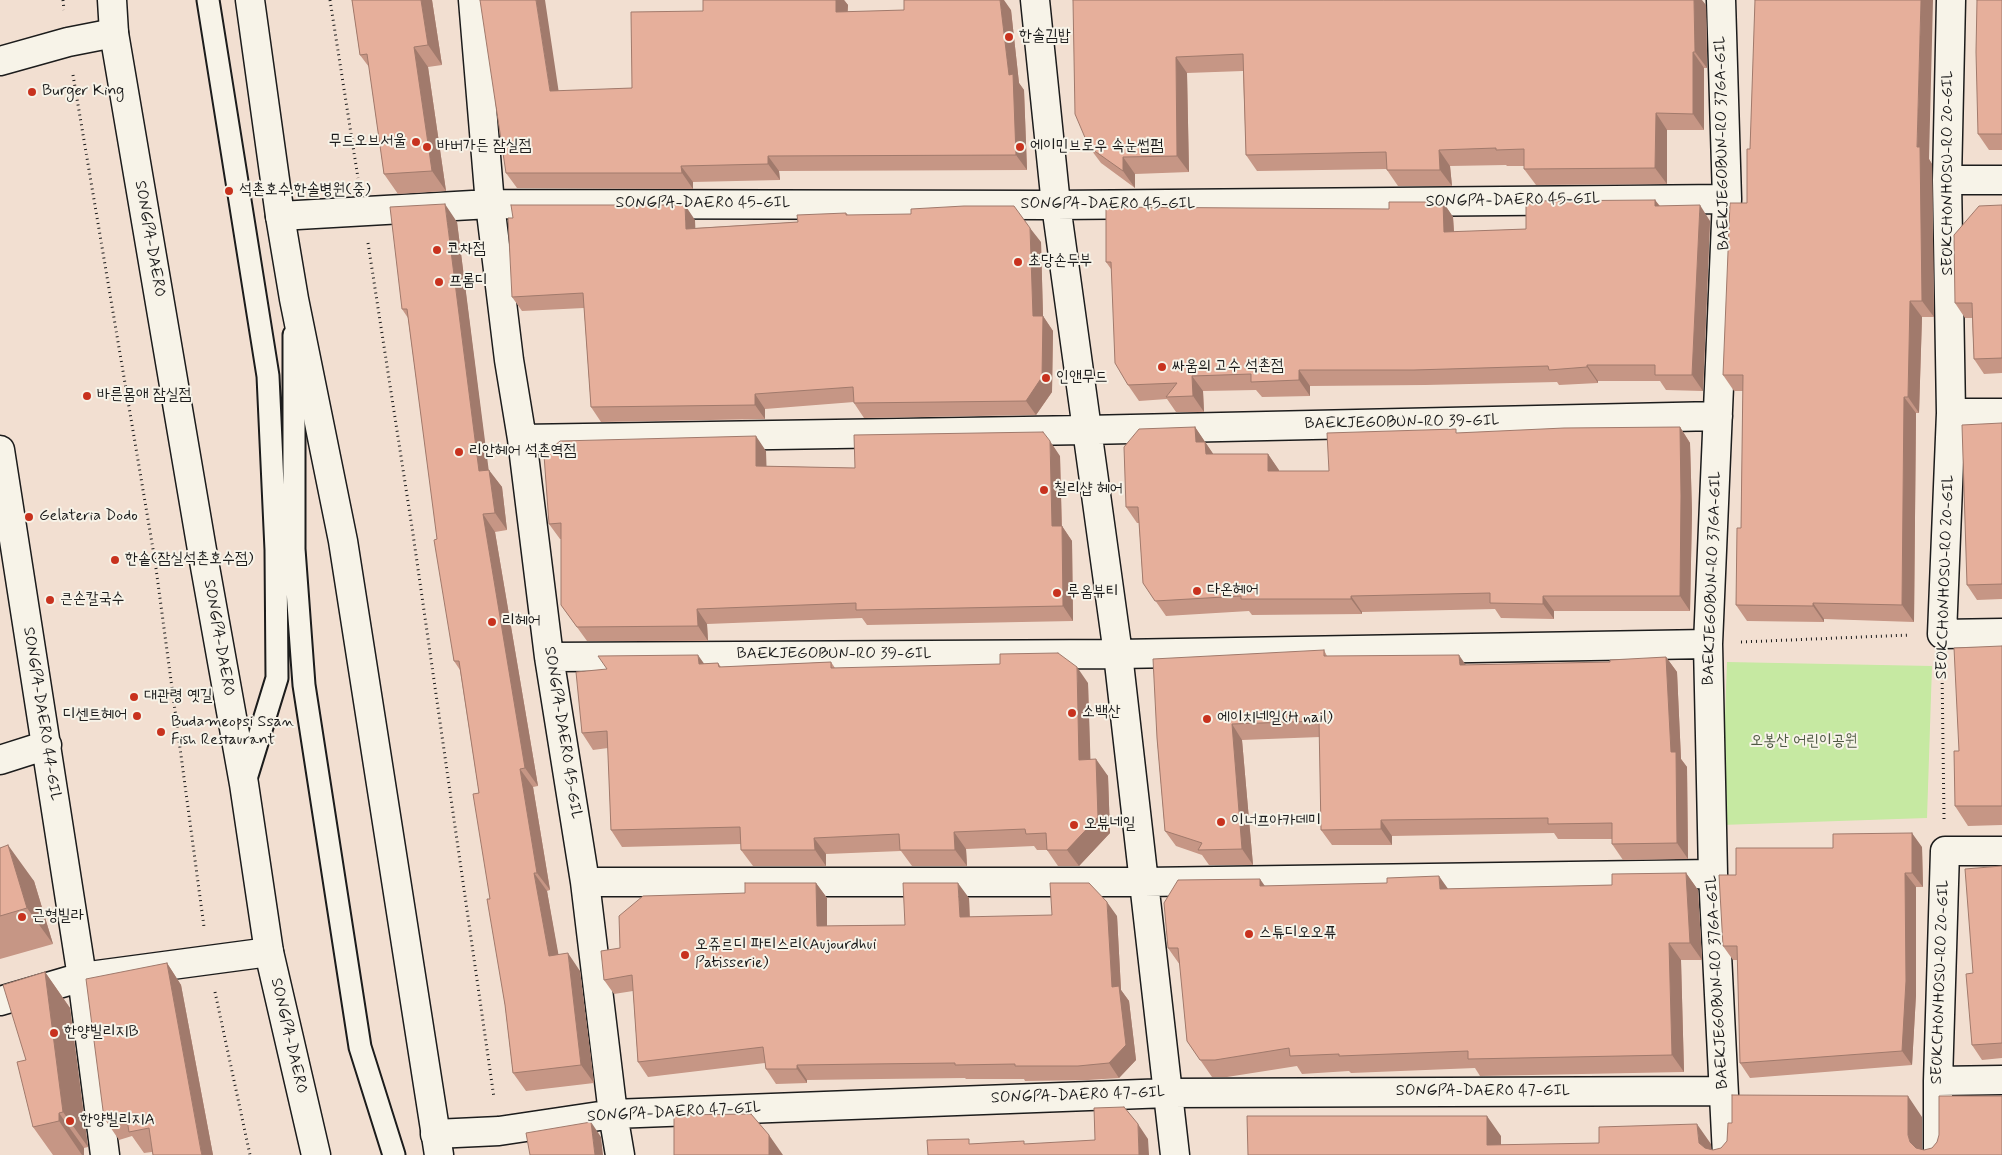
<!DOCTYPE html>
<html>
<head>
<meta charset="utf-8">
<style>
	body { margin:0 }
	canvas { display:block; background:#f2dfd1 }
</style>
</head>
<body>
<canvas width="2002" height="1155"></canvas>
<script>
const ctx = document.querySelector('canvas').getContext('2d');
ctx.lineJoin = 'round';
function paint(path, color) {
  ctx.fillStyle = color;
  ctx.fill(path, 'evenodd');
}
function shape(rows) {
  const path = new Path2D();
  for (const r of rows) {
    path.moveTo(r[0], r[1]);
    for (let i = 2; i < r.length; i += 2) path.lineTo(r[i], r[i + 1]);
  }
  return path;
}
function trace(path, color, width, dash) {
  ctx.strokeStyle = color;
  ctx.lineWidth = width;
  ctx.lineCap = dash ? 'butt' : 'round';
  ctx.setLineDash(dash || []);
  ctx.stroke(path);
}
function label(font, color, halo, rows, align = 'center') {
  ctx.font = font + ' Mynerve,"Poor Story",sans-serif';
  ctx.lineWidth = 4;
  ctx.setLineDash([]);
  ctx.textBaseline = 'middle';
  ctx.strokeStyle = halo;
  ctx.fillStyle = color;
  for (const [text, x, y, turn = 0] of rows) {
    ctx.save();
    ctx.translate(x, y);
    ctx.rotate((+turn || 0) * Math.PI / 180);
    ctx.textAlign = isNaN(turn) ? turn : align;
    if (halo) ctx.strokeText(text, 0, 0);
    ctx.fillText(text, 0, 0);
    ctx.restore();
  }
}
paint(shape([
	[1727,662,1932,666,1927,818,1721,825]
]), '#c6e9a2');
const lane = shape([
	[208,0,268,376,276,550,277,678,245,782],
	[294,335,294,549,304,685,360,1047,394,1155]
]);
const street = shape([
	[473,0,490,204,509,360,522,439,549,657,585,882,613,1114,620,1155],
	[1035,0,1056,205,1118,654,1175,1155],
	[1721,0,1727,199,1708,644,1713,874,1727,1155],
	[1951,0,1947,180,1951,413,1942,634,2002,633],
	[0,61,68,42,114,33],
	[1947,180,2002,180],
	[280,216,490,204,1056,205,1727,199],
	[1951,413,2002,413],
	[522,439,1086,430,1718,416],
	[0,450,82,977,105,1155],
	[549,657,1118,654,1708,644],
	[0,760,47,745],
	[585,882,1145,882,1713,874],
	[0,1001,82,977,269,952],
	[1938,1081,2002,1080],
	[435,1134,499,1131,613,1114,1168,1093,1723,1091],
	[1938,1155,1938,1081,1945,851,2002,851]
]);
const primary = shape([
	[112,0,114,33,202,550,244,784,269,952,316,1155],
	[250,0,280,216,294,299,343,541,439,1155]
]);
trace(lane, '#1c1c1c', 25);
trace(street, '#1c1c1c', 31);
trace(primary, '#1c1c1c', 31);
trace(shape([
	[63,0,64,10],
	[330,0,358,178],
	[73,75,155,561,204,927],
	[368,243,413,534,494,1098],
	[1741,642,1910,635],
	[1942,668,1944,819],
	[215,992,250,1155]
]), '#1c1c1c', 3, [1, 4]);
trace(lane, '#f7f3e8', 21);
trace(street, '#f7f3e8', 28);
trace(primary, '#f7f3e8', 28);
paint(shape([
	[352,0,432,0,442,65,428,67,446,191,398,194,384,174,369,67,360,55],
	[703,0,844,0,848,5,847,12,1011,10,1019,83,1024,90,1027,170,779,171,780,180,693,182,693,189,517,188,506,173,559,91,632,88,703,11],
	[1073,0,1706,5,1707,52,1707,68,1704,68,1704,130,1667,130,1667,184,1536,185,1524,169,1524,166,1507,166,1506,165,1450,166,1452,186,1398,186,1387,170,1387,169,1257,171,1246,155,1243,71,1187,73,1189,172,1135,174,1135,188,1101,163,1089,147],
	[2002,0,2002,150,1989,150,1978,134],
	[1754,54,1929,159,1932,164,1934,317,1922,317,1919,413,1916,413,1914,622,1824,619,1824,622,1747,621,1736,605,1741,528,1743,391,1734,391,1723,375,1747,203,1750,149],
	[1655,200,1660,206,1710,221,1703,391,1666,390,1660,381,1598,381,1598,383,1559,385,1557,382,1425,385,1310,386,1310,396,1262,397,1256,390,1203,391,1204,412,1176,412,1167,399,1139,401,1128,385,1111,269,1106,262,1389,209,1443,202,1453,217,1454,232,1526,229],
	[2002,205,2002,373,1984,374,1974,359,1972,318,1965,318,1955,303],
	[846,213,848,215,1041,242,1043,316,1053,331,1052,392,1036,415,864,418,854,403,854,402,765,409,765,419,601,422,591,407,584,308,522,311,512,297,695,220,695,228,798,222],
	[457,222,488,470,502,487,507,530,495,532,538,786,533,787,550,890,547,891,558,955,580,971,594,1083,526,1091,513,1073,505,1005,490,899,479,793,460,670,454,661,408,318,402,309],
	[2002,423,2002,599,1977,600,1967,585],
	[1195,427,1213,454,1268,454,1279,471,1329,471,1458,433,1680,427,1690,443,1692,512,1690,611,1554,611,1554,619,1501,618,1495,609,1362,612,1362,614,1252,615,1249,611,1166,616,1143,583,1139,523,1137,523,1126,507],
	[766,451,766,466,855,468,1060,456,1062,526,1072,541,1073,621,867,625,862,618,707,624,708,641,587,641,561,605,561,539,560,539,549,524],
	[2002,646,2002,825,1968,826,1955,806,1959,751],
	[1324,650,1327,656,1466,665,1610,662,1666,657,1677,672,1681,759,1687,767,1688,859,1623,860,1612,844,1612,839,1558,839,1554,833,1392,836,1392,845,1332,845,1321,830,1320,737,1242,740,1253,865,1209,865,1202,855,1176,846,1165,831,1157,738],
	[831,662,835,668,1088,683,1090,759,1108,776,1110,833,1079,866,1058,866,1047,850,1037,850,1034,846,966,849,967,866,912,866,901,851,826,854,826,866,753,866,741,850,741,844,622,847,611,830,608,748,593,750,582,733,704,664,718,663,721,667],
	[1922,847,1923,887,1916,887,1916,995,1912,1065,1750,1078,1740,1063,1738,960,1733,960,1723,946],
	[0,848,34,881,53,944,0,959],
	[2002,866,2002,1058,1982,1060,1972,1045,1973,973],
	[1686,873,1698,890,1702,960,1681,960,1684,1072,1480,1076,1475,1068,1351,1073,1349,1071,1302,1074,1297,1066,1227,1077,1212,1077,1187,1041,1180,965,1168,948,1265,886,1448,889,1612,885],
	[816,883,827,898,827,926,905,925,969,898,970,917,1117,916,1121,990,1129,1001,1136,1060,1119,1078,1088,1080,1025,1081,1024,1079,966,1079,965,1078,880,1079,807,1080,807,1083,776,1084,766,1069,765,1063,648,1077,638,1062,633,991,614,994,604,980,620,948,745,893],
	[167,963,181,985,213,1155,153,1155,152,1152,144,1153,132,1136,119,1140,104,1118],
	[45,972,70,1008,88,1147,84,1148,84,1155,53,1155,33,1127,26,1060]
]), '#c69685');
paint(shape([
	[421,0,432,0,442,65,428,45],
	[536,0,545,0,561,107,550,91],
	[836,0,844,0,848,5,847,28,836,12],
	[1000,0,1004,0,1011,10,1019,83,1024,90,1027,170,1016,155,1009,75],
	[1694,0,1702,0,1706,5,1707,68,1695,52],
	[1921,0,1933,0,1929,159,1932,164,1934,317,1922,301,1917,147],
	[414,47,428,67,446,191,432,171],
	[1693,52,1704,68,1704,130,1693,114],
	[1176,57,1187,73,1189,172,1177,156],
	[1656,113,1667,130,1667,184,1655,168],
	[1439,150,1450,166,1452,186,1440,170],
	[768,156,779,171,780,180,768,164],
	[1123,157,1135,174,1135,188,1123,171],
	[681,166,693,182,693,189,682,173],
	[1655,200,1666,215,1655,206],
	[1443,202,1453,217,1455,248,1444,232],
	[445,204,457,222,491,488,479,471],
	[685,205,695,220,696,243,686,229],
	[1700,205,1710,221,1703,391,1692,375],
	[1030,228,1041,242,1043,316,1053,331,1052,392,1036,415,1026,401,1033,316],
	[1910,301,1922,317,1919,413,1908,397],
	[1587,365,1598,381,1598,383,1587,367],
	[1299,370,1310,386,1310,396,1299,380],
	[1192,376,1203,391,1204,412,1193,396],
	[755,394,765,409,765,419,755,405],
	[1904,397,1916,413,1914,622,1902,605],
	[1195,427,1216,458,1217,470,1196,442],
	[1680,427,1690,443,1692,512,1690,611,1680,596],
	[756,436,766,451,767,481,756,466],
	[1050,441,1060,456,1062,541,1052,526],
	[1268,454,1279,470,1279,486,1268,471],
	[489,470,502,487,507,530,495,513],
	[483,514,495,532,538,786,525,768],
	[1062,526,1072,541,1073,621,1063,606],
	[1351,596,1362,612,1362,614,1351,599],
	[1543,596,1554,611,1554,619,1543,604],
	[1813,603,1824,619,1824,622,1813,606],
	[697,609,707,624,708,641,698,626],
	[698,655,710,672,699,664],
	[1459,655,1470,671,1460,665],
	[1666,657,1677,672,1681,759,1687,767,1688,859,1677,843,1671,752],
	[1077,667,1088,683,1091,776,1079,760],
	[1232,724,1242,740,1253,865,1242,849],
	[1096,759,1108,776,1110,833,1079,866,1067,850],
	[520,769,533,787,550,890,537,873],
	[1381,820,1392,836,1392,845,1381,829],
	[954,832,966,849,967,866,955,850],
	[1912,833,1922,847,1923,887,1912,873],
	[814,838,826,854,826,866,815,850],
	[8,845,34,881,53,944,27,908],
	[534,873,547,891,562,974,549,956],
	[1686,873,1698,890,1702,960,1690,943],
	[1905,873,1916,887,1916,995,1912,1065,1902,1051],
	[1439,876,1451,893,1440,889],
	[1260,879,1272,896,1260,886],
	[816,883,827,898,827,940,817,926],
	[958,883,969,898,970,932,960,917],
	[1107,902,1117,916,1121,990,1129,1001,1136,1060,1119,1078,1109,1063,1112,987],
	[1669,943,1681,960,1684,1072,1672,1055],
	[568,953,580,971,594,1083,581,1065],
	[167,963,181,985,213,1155,202,1155],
	[45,972,70,1008,88,1147,63,1112],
	[797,1065,807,1080,807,1083,797,1069],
	[1908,1096,1922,1117,1922,1155,1910,1142,1908,1135],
	[59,1113,84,1148,84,1155,82,1155,59,1121],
	[1487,1116,1501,1136,1501,1155,1487,1145],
	[591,1122,601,1137,603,1155,595,1155],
	[1138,1124,1148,1139,1149,1155,1139,1155],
	[1697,1124,1711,1144,1712,1155,1699,1143],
	[769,1135,783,1155,769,1155]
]), '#a17a6c');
const building = shape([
	[352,0,421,0,428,45,414,47,432,171,384,174,367,54,360,55,352,0],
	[480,0,536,0,550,91,632,88,631,12,703,11,703,0,836,0,836,12,904,10,904,0,1000,0,1009,75,1013,74,1016,155,768,156,768,164,681,166,682,173,506,173,480,0],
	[1073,0,1694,0,1695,52,1693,52,1693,114,1656,113,1655,168,1524,169,1524,149,1496,150,1496,148,1439,150,1440,170,1387,170,1386,152,1246,155,1243,54,1176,57,1177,156,1123,157,1123,171,1089,147,1075,114,1073,0],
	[1755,0,1921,0,1917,147,1920,147,1922,301,1910,301,1908,397,1904,397,1902,605,1813,603,1813,606,1736,605,1737,528,1741,528,1743,375,1723,375,1730,203,1747,203,1747,149,1750,149,1755,0],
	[1977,0,2002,0,2002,134,1978,134,1976,52,1977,0],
	[1655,200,1655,206,1700,205,1692,375,1655,375,1655,365,1587,365,1587,367,1549,370,1548,366,1414,370,1299,370,1299,380,1251,382,1251,374,1192,376,1193,396,1166,397,1177,383,1128,385,1115,363,1111,262,1106,262,1106,207,1389,209,1389,202,1443,202,1444,232,1526,229,1526,201,1655,200],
	[445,204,479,471,489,470,495,513,483,514,525,768,520,769,537,873,534,873,549,956,568,953,581,1065,513,1073,505,1005,487,899,490,899,473,794,479,793,459,661,454,661,434,540,437,539,407,309,402,309,390,207,445,204],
	[511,205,685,205,686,229,798,222,797,215,846,213,846,215,911,214,911,209,964,206,1014,206,1030,228,1033,316,1043,316,1042,377,1026,401,854,403,853,387,755,394,755,405,591,407,583,293,512,297,508,218,513,218,511,205],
	[2002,205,2002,358,1974,359,1972,303,1955,303,1954,235,1979,206,2002,205],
	[2002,423,2002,584,1967,585,1962,425,2002,423],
	[1195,427,1196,442,1205,442,1206,454,1268,454,1268,471,1329,471,1327,433,1456,429,1456,433,1564,428,1680,427,1681,496,1680,596,1543,596,1543,604,1490,603,1490,593,1351,596,1351,599,1241,599,1241,596,1155,601,1143,583,1138,507,1126,507,1124,447,1139,429,1195,427],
	[1043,432,1050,441,1052,526,1062,526,1063,606,856,610,856,603,697,609,698,626,577,627,561,605,561,523,549,524,544,455,560,441,756,436,756,466,855,468,854,435,1043,432],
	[2002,646,2002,806,1955,806,1954,751,1959,751,1954,648,2002,646],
	[1324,650,1324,656,1459,655,1460,665,1610,662,1610,660,1666,657,1671,752,1676,752,1677,843,1612,844,1612,823,1548,824,1548,818,1381,820,1381,829,1321,830,1319,721,1232,724,1242,849,1198,850,1202,843,1165,831,1157,738,1153,659,1324,650],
	[1058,653,1077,667,1079,760,1096,759,1098,817,1067,850,1047,850,1046,833,1026,834,1025,829,954,832,955,850,900,850,899,834,814,838,815,850,741,850,740,827,611,830,607,731,582,733,576,672,607,669,598,656,698,655,699,664,718,663,719,667,831,662,831,668,1000,664,1000,654,1058,653],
	[1912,833,1912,873,1905,873,1906,981,1902,1051,1740,1063,1737,946,1723,946,1719,875,1736,875,1736,848,1833,848,1833,834,1912,833],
	[8,845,27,908,0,916,0,848,8,845],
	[2002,866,2002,1043,1972,1045,1966,974,1973,973,1965,869,2002,866],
	[1686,873,1690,943,1669,943,1672,1055,1468,1059,1468,1051,1339,1056,1339,1054,1290,1056,1289,1048,1215,1060,1200,1060,1187,1041,1178,948,1168,948,1164,903,1178,880,1260,879,1260,886,1387,883,1387,878,1439,876,1440,889,1612,885,1612,874,1686,873],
	[745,883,816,883,817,926,905,925,903,883,958,883,960,917,1052,915,1050,883,1089,883,1107,902,1112,987,1119,986,1126,1045,1109,1063,1078,1066,1015,1066,1015,1064,955,1065,955,1063,869,1064,797,1065,797,1069,766,1069,763,1047,638,1062,632,975,604,980,601,951,620,948,619,916,643,896,745,893,745,883],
	[167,963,201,1151,202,1155,153,1155,149,1128,129,1132,126,1113,104,1118,86,979,167,963],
	[45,972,63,1112,59,1113,59,1121,33,1127,17,1062,26,1060,3,985,45,972],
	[1732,1095,1908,1096,1908,1135,1910,1142,1916,1148,1924,1150,1932,1148,1937,1142,1939,1135,1939,1096,2002,1096,2002,1155,1248,1155,1247,1116,1487,1116,1487,1145,1599,1143,1599,1127,1697,1124,1699,1143,1705,1148,1713,1150,1721,1148,1727,1141,1728,1123,1732,1123,1732,1095],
	[1124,1107,1138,1124,1139,1155,928,1155,927,1140,969,1139,969,1144,1024,1141,1024,1144,1095,1140,1094,1108,1124,1107],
	[751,1114,769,1135,769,1155,674,1155,674,1115,751,1114],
	[591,1122,595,1155,530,1155,526,1133,591,1122]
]);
paint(building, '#e6af9b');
trace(building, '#a17a6c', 1);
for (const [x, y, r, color] of [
	[1009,37,5,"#c8321e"],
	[32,92,5,"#c8321e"],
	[416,142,5,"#c8321e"],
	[427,147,5,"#c8321e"],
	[1020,147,5,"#c8321e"],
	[229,191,5,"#c8321e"],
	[437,250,5,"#c8321e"],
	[1018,262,5,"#c8321e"],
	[439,282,5,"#c8321e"],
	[1162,367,5,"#c8321e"],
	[1046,378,5,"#c8321e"],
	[87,396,5,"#c8321e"],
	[459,452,5,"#c8321e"],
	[1044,490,5,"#c8321e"],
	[29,517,5,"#c8321e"],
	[115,560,5,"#c8321e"],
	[1197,591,5,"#c8321e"],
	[1057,593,5,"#c8321e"],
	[50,600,5,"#c8321e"],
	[492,622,5,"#c8321e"],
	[134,697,5,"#c8321e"],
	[1072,713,5,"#c8321e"],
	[137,716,5,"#c8321e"],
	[1207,719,5,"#c8321e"],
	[161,732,5,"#c8321e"],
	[1221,822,5,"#c8321e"],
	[1074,825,5,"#c8321e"],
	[22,917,5,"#c8321e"],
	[1249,934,5,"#c8321e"],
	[685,955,5,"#c8321e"],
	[54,1033,5,"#c8321e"],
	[70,1121,5,"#c8321e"]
]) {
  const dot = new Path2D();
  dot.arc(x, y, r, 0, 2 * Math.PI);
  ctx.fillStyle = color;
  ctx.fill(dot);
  trace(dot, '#f7f3e8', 2);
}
label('16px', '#1c1c1c', '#f7f3e8', [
	["한솔김밥",1019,37],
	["Burger King",42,92],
	["무드오브서울",406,142,"right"],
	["바버가든 잠실점",437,147],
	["에이민브로우 속눈썹펌",1030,147],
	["석촌호수.한솔병원(중)",239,191],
	["코차점",447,250],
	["초당손두부",1028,262],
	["프롬디",449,282],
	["싸움의 고수 석촌점",1172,367],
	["인앤무드",1056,378],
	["바른몸애 잠실점",97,396],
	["리안헤어 석촌역점",469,452],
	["칠리샵 헤어",1054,490],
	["Gelateria Dodo",39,517],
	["한솥(잠실석촌호수점)",125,560],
	["다온헤어",1207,591],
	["루옴뷰티",1067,593],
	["큰손칼국수",60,600],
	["리헤어",502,622],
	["대관령 옛길",144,697],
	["소백산",1082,713],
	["디센트헤어",127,716,"right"],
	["에이치네일(H nail)",1217,719],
	["Budameopsi Ssan",171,723],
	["Fish Restaurant",171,741],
	["이너프아카데미",1231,822],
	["오뷰네일",1084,825],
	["근형빌라",32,917],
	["스튜디오오퓨",1259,934],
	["오쥬르디 파티스리(Aujourdhui",695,946],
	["Patisserie)",695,964],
	["한양빌리지B",64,1033],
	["한양빌리지A",80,1121]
], 'left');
label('16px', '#1c1c1c', '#f7f3e8', [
	["BAEKJEGOBUN-RO 37GA-GIL",1723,143,-91],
	["SEOKCHONHOSU-RO 20-GIL",1949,173,-90],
	["SONGPA-DAERO 45-GIL",1513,201,-1],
	["SONGPA-DAERO 45-GIL",703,204],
	["SONGPA-DAERO 45-GIL",1108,205],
	["SONGPA-DAERO",149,239,80],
	["BAEKJEGOBUN-RO 39-GIL",1402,423,-1],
	["SEOKCHONHOSU-RO 20-GIL",1946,577,-88],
	["BAEKJEGOBUN-RO 37GA-GIL",1713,578,-88],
	["SONGPA-DAERO",218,638,80],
	["BAEKJEGOBUN-RO 39-GIL",834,655],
	["SONGPA-DAERO 44-GIL",41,714,81],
	["SONGPA-DAERO 45-GIL",562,733,81],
	["BAEKJEGOBUN-RO 37GA-GIL",1718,982,-93],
	["SEOKCHONHOSU-RO 20-GIL",1941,982,-88],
	["SONGPA-DAERO",288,1036,77],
	["SONGPA-DAERO 47-GIL",1483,1092],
	["SONGPA-DAERO 47-GIL",1078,1096,-2],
	["SONGPA-DAERO 47-GIL",674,1113,-3]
]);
label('16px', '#4f5a44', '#f7f3e8', [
	["오봉산 어린이공원",1804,742]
]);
</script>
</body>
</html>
